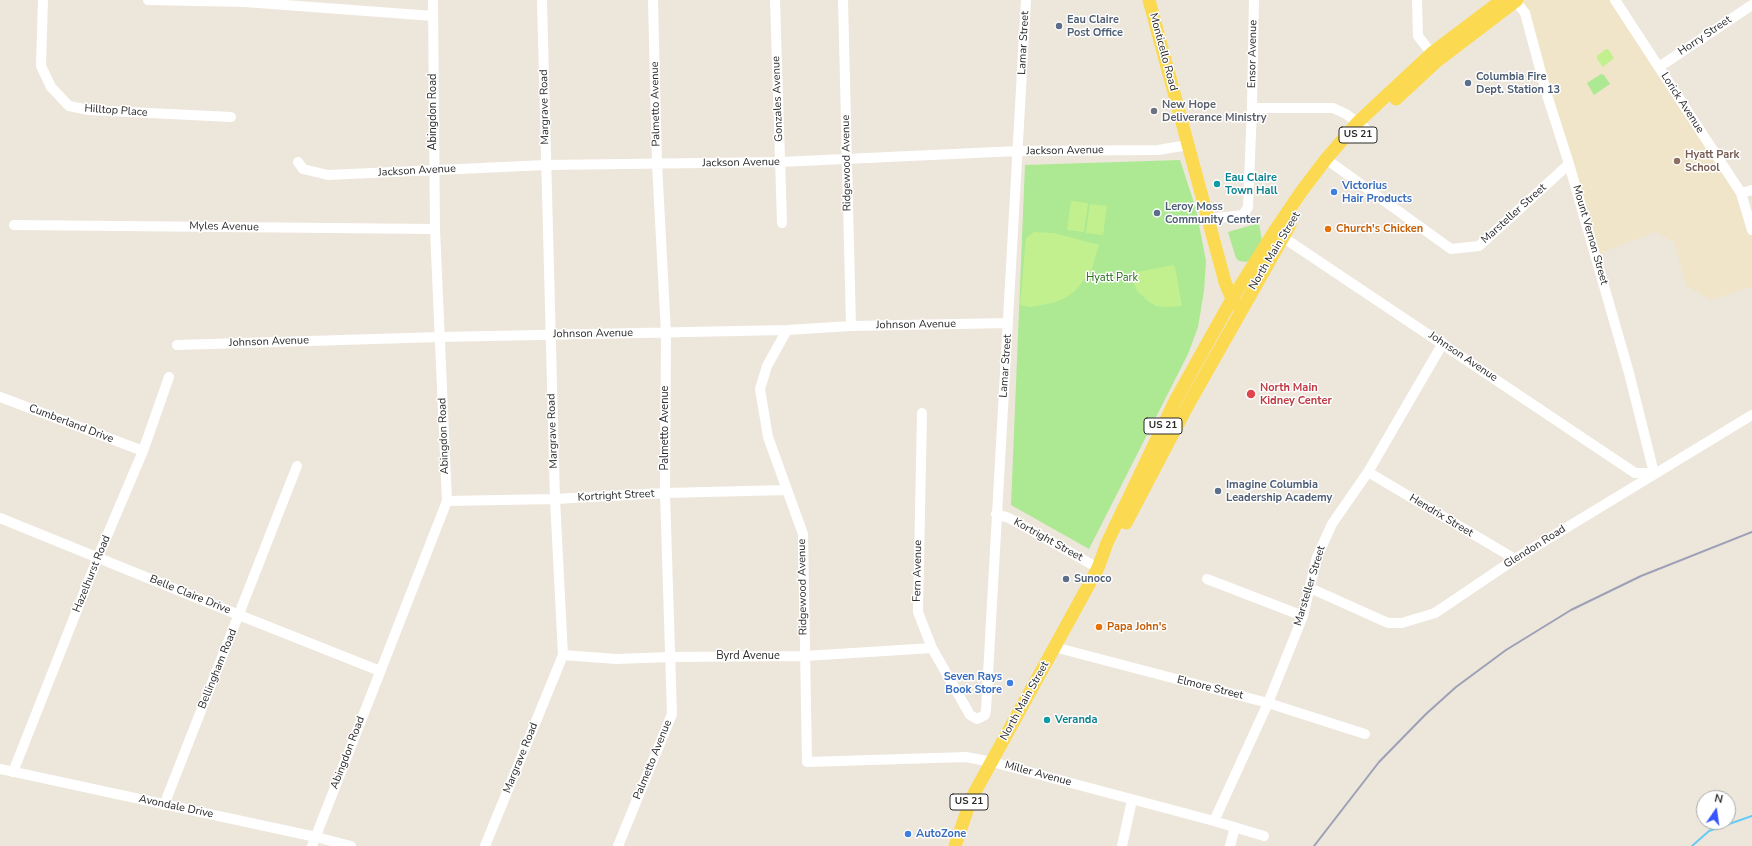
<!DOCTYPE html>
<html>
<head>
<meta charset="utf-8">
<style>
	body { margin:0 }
	#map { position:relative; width:1752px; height:846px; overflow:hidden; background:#ede6db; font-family:"Nunito Sans",sans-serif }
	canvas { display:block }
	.north { position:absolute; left:1696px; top:790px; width:40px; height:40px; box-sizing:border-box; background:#fff; border:1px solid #aaa; border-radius:50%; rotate:13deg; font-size:11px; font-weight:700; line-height:16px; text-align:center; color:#2a2a2a }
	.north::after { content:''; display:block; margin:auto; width:14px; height:18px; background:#3654ff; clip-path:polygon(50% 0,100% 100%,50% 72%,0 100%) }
</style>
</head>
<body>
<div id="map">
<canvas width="1752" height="846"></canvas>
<div class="north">N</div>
</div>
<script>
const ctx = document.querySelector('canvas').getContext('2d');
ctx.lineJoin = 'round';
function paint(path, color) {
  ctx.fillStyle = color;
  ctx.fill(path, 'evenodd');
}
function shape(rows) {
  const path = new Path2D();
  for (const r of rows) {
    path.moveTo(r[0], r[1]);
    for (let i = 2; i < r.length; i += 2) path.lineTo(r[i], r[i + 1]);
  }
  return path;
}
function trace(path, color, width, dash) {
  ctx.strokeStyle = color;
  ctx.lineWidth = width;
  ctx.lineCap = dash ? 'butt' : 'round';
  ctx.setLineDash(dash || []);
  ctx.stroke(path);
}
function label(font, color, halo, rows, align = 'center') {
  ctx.font = font + ' "Nunito Sans",sans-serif';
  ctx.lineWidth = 3;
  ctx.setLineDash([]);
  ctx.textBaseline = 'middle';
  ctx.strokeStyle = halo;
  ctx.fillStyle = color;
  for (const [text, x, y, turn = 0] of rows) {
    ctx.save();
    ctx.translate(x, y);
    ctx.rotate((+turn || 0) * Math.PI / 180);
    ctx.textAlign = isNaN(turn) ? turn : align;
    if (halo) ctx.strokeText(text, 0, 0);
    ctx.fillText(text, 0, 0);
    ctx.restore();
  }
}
paint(shape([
	[1521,0,1615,0,1741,193,1752,230,1752,287,1711,300,1686,286,1674,242,1655,232,1595,255]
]), '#f0e5c9');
paint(shape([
	[1601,74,1604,75,1610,84,1594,95,1587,83],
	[1180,160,1196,209,1206,261,1204,291,1198,327,1188,354,1089,549,1011,505,1025,165],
	[1259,223,1262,241,1251,260,1246,262,1239,261,1236,258,1228,232]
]), '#ade893');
paint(shape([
	[1606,49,1608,49,1614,58,1603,67,1597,59,1597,56],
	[1071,201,1088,203,1084,232,1067,230],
	[1090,204,1107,206,1103,235,1086,233],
	[1034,232,1054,233,1099,245,1091,271,1075,291,1065,298,1053,303,1030,307,1020,305,1026,238],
	[1173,265,1175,267,1182,306,1167,307,1156,306,1149,302,1137,291,1132,279,1133,273]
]), '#c3f08e');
trace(shape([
	[1692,846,1709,831,1752,816]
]), '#65cbf7', 2);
trace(shape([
	[43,0,41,66,51,87,69,106,89,110,231,117],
	[148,0,245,2,433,16],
	[775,0,782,223],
	[843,0,851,326],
	[1417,0,1418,36,1435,58],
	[1615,0,1741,193,1752,230],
	[1659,67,1752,5],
	[1252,108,1333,108,1346,114,1365,128],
	[1326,159,1451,249,1479,246,1569,164],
	[298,162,303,169,328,175,546,165,780,162,1018,151,1158,150,1188,145],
	[1741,193,1752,190],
	[1208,219,1243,215,1248,207,1252,108,1254,0],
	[14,225,435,229],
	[1278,234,1635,473,1654,473,1629,373,1569,164,1547,95,1525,13,1515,0],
	[787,330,767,366,760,389,768,437,803,534,807,762,966,757,992,762,1214,821,1264,836],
	[177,345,440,337,787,330,851,326,1008,323],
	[0,397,143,451],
	[922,413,918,612,932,648,970,715,977,719,985,715,986,710,1026,0],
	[1368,472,1515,559],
	[447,501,555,499,665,493,786,490],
	[996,514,1009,518,1098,568],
	[0,518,239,615,380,671],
	[1207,579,1303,616],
	[1310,588,1388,623,1402,623,1435,613,1515,559,1752,415],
	[1054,647,1268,703,1365,734],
	[563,655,616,659,670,657,805,656,932,648],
	[0,769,316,837,351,846],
	[13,772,98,557,143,451,169,377],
	[164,805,297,466],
	[1214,821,1268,703,1303,616,1317,557,1332,524,1368,472,1443,343],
	[312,846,447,501,435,229,433,0],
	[485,846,563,655,555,499,542,0],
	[618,846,672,714,665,493,666,333,657,164,653,0],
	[1122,846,1132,800],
	[1230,846,1235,827]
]), '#fff', 10);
trace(shape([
	[1149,0,1225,282,1232,299,1236,304],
	[1396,99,1437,61,1517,0],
	[1126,523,1188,405,1290,225],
	[955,846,971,799,1098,568,1107,543,1175,401,1232,299,1274,232,1301,192,1326,159,1358,122,1432,53,1502,0]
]), '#fbda52', 13);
trace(shape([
	[1314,846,1379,762,1426,714,1456,687,1506,650,1571,610,1641,576,1752,532]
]), '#9da0b6', 2);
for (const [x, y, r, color] of [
	[1059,26,4,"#5c6f8a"],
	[1468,83,4,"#5c6f8a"],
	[1154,111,4,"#6b7280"],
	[1677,161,4,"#8d6e63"],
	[1217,184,4,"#0f9aa8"],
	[1334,192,4,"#3f7fe0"],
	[1157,213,4,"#5c6f8a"],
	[1328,229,4,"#e8710a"],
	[1251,394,5,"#e0444e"],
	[1218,491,4,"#5c6f8a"],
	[1066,579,4,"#5c6f8a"],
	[1099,627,4,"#e8710a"],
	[1010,683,4,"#3f7fe0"],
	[1047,720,4,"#0f9aa8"],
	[908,834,4,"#3f7fe0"]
]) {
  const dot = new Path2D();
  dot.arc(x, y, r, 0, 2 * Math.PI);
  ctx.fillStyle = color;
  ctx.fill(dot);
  trace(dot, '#fff', 1.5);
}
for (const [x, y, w] of [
	[1358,135,38],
	[1163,426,38],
	[969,802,38]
]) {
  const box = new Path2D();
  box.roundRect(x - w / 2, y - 8, w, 16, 3);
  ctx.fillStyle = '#fff';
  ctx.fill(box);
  trace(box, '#2a2a2a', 1);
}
label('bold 10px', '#2a2a2a', null, [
	["US 21",1358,135],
	["US 21",1163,426],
	["US 21",969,802]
]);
label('bold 11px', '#4e5e75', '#fff', [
	["Eau Claire",1067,20],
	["Post Office",1067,33],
	["Columbia Fire",1476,77],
	["Dept. Station 13",1476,90],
	["Leroy Moss",1165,207],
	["Community Center",1165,220],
	["Imagine Columbia",1226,485],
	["Leadership Academy",1226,498],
	["Sunoco",1074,579]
], 'left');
label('11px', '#2a2a2a', '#fff', [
	["Horry Street",1705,36,-34],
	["Lamar Street",1024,43,-87],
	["Monticello Road",1163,52,75],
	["Ensor Avenue",1253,54,-89],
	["Gonzales Avenue",778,99,-92],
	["Lorick Avenue",1682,103,57],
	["Palmetto Avenue",656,104,-91],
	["Margrave Road",545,107,-91],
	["Hilltop Place",116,111,4],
	["Abingdon Road",433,112,-90],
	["Jackson Avenue",1065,151,-1],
	["Jackson Avenue",741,163,-1],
	["Ridgewood Avenue",847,163,-91],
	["Jackson Avenue",417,171,-3],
	["Marsteller Street",1514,214,-42],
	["Myles Avenue",224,227,1],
	["Mount Vernon Street",1590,235,74],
	["North Main Street",1275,251,-59],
	["Johnson Avenue",916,325,-1],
	["Johnson Avenue",593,334,-1],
	["Johnson Avenue",269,342,-2],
	["Johnson Avenue",1463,357,34],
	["Lamar Street",1006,366,-86],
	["Cumberland Drive",71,424,21],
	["Palmetto Avenue",665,428,-90],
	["Margrave Road",553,431,-92],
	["Abingdon Road",444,436,-92],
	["Kortright Street",616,496,-3],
	["Hendrix Street",1441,516,31],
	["Kortright Street",1048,540,29],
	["Glendon Road",1535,547,-32],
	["Fern Avenue",918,571,-89],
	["Hazelhurst Road",92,574,-68],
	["Marsteller Street",1310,586,-73],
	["Ridgewood Avenue",803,587,-91],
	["Belle Claire Drive",190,595,22],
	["Byrd Avenue",748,656],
	["Bellingham Road",218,669,-68],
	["Elmore Street",1210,688,14],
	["North Main Street",1025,701,-61],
	["Abingdon Road",348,753,-69],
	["Margrave Road",521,758,-68],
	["Palmetto Avenue",653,760,-68],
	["Miller Avenue",1038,774,15],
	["Avondale Drive",176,807,12]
]);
label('bold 11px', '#5b616d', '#fff', [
	["New Hope",1162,105],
	["Deliverance Ministry",1162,118]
], 'left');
label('bold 11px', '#785e54', '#fff', [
	["Hyatt Park",1685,155],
	["School",1685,168]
], 'left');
label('bold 11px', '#0d838f', '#fff', [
	["Eau Claire",1225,178],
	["Town Hall",1225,191],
	["Veranda",1055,720]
], 'left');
label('bold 11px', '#366cbe', '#fff', [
	["Victorius",1342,186],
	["Hair Products",1342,199],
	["Seven Rays",1002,677,"right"],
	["Book Store",1002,690,"right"],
	["AutoZone",916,834]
], 'left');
label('bold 11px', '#c56008', '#fff', [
	["Church's Chicken",1336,229],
	["Papa John's",1107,627]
], 'left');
label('11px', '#236c15', '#fff', [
	["Hyatt Park",1112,278]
]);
label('bold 11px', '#be3a42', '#fff', [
	["North Main",1260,388],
	["Kidney Center",1260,401]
], 'left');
</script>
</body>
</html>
